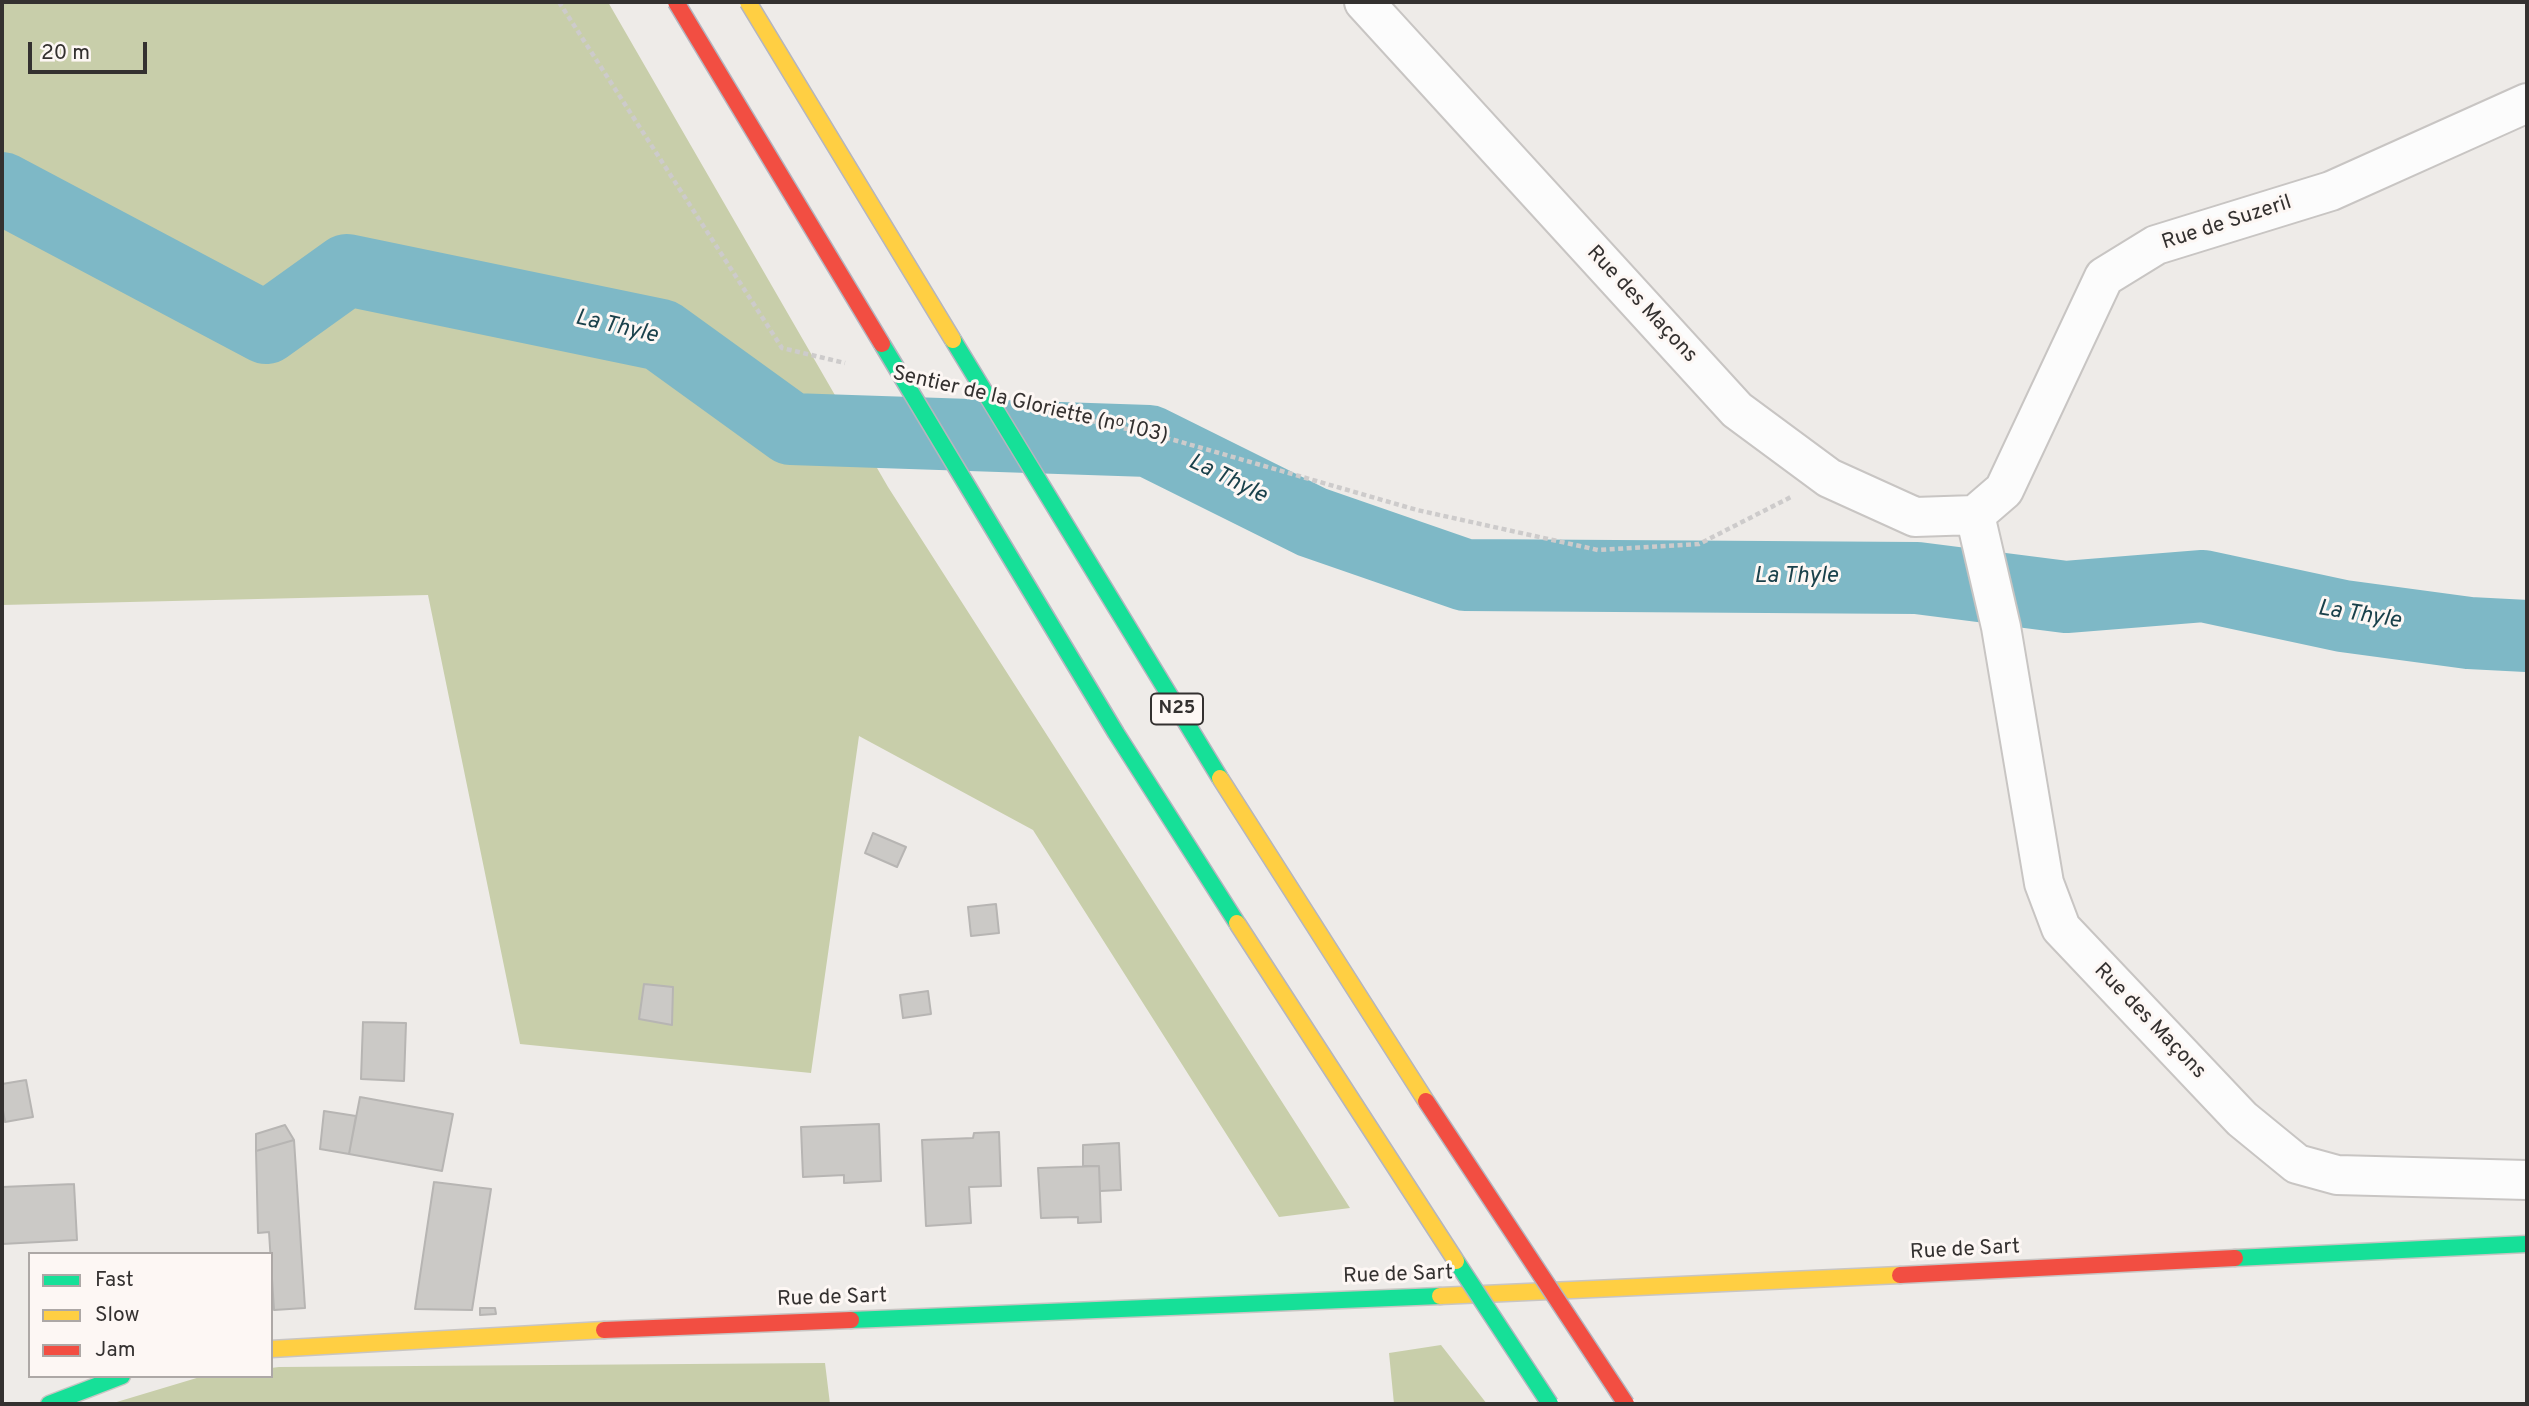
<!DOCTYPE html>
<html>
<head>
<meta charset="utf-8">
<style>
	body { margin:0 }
	#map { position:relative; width:2529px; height:1406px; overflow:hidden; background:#eeebe8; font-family:Overpass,sans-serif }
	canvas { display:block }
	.frame { position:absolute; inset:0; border:4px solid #343130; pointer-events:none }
	.legend { position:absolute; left:28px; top:1252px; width:245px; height:126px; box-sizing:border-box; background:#fdf7f4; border:2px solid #ada8a6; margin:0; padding:9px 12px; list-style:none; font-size:21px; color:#343130 }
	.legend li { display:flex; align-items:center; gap:14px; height:35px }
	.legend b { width:35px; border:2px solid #ada8a6 }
	.scale { position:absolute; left:28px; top:42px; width:119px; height:32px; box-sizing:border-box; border:4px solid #343130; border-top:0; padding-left:9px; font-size:21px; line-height:24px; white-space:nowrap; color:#343130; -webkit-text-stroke:5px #fdf7f4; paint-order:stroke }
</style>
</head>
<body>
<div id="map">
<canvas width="2529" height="1406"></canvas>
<div class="frame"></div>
<ul class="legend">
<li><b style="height:9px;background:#16e098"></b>Fast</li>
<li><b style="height:9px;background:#ffcf43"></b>Slow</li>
<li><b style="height:9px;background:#f24e42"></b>Jam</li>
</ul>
<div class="scale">20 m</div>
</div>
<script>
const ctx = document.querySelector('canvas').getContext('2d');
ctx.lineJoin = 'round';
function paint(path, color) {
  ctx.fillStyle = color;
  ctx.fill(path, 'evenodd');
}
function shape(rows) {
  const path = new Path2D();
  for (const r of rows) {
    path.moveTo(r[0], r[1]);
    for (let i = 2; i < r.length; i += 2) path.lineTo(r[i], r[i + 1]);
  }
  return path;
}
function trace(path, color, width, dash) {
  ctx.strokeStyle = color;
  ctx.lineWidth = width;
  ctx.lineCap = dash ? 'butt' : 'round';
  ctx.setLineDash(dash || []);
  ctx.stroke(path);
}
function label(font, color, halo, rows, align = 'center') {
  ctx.font = font + ' Overpass,sans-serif';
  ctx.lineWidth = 6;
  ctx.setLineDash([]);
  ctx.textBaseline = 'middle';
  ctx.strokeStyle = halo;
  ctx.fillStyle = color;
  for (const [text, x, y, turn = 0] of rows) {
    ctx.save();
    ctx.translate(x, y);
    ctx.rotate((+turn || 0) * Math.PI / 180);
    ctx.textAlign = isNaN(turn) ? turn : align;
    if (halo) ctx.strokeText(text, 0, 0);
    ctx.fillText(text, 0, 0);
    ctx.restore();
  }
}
paint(shape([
	[2,2,608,2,888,487,1350,1208,1279,1217,1033,830,859,736,811,1073,520,1044,428,595,2,605],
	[1441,1345,1487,1404,1394,1404,1389,1353],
	[825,1363,830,1404,110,1404,200,1377,271,1376,271,1368,279,1367]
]), '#c8ceaa');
trace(shape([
	[2,188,266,328,347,270,661,335,791,429,1149,441,1312,522,1465,575,1917,578,2066,597,2203,586,2343,616,2469,633,2527,636]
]), '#7eb8c6', 72);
const building = shape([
	[873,833,906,847,897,867,865,853,873,833],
	[996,904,999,933,971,936,968,907,996,904],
	[644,984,673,987,672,1025,639,1019,644,984],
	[928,991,931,1014,903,1018,900,995,928,991],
	[363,1022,406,1023,404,1081,361,1079,363,1022],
	[26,1080,33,1117,5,1122,2,1105,2,1084,26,1080],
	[360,1097,453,1114,442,1171,349,1154,360,1097],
	[324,1111,356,1116,349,1154,320,1149,324,1111],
	[879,1124,881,1181,844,1183,844,1175,803,1177,801,1127,879,1124],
	[285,1125,294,1140,256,1151,256,1134,285,1125],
	[999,1132,1001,1186,969,1187,971,1223,926,1226,922,1140,973,1138,974,1133,999,1132],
	[294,1140,305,1308,274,1310,269,1232,258,1233,256,1151,294,1140],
	[1119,1143,1121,1190,1100,1191,1099,1166,1083,1166,1083,1145,1119,1143],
	[1099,1166,1101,1222,1078,1223,1078,1217,1041,1218,1038,1168,1099,1166],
	[434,1182,491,1189,472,1310,415,1309,434,1182],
	[74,1184,77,1240,2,1244,2,1187,74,1184],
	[480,1308,495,1308,496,1314,480,1315,480,1308]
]);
paint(building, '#cbc9c6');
trace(building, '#b7b5b3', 2);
const street = shape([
	[1364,2,1737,410,1829,478,1915,517,1975,515],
	[1975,515,2001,627,2044,883,2061,928,2242,1119,2297,1164,2337,1175,2527,1180],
	[1975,515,2004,490,2104,277,2156,245,2331,191,2527,103]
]);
const fast = shape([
	[2235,1258,2527,1244],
	[851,1320,1440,1296],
	[49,1404,122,1376]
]);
const slow = shape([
	[1440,1296,1900,1275],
	[271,1349,604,1330]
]);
const jam = shape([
	[1900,1275,2235,1258],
	[604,1330,851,1320]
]);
trace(street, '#c8c5c3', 42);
trace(fast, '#c8c5c3', 19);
trace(slow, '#c8c5c3', 19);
trace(jam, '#c8c5c3', 19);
trace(shape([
	[559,2,782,348,845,363],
	[1041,409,1174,440,1417,510,1598,550,1699,544,1791,497]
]), '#cdcbcb', 4.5, [5, 3.5]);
trace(street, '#fcfcfc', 38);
trace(fast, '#16e098', 16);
trace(slow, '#ffcf43', 16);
trace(jam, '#f24e42', 16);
const fastBridge = shape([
	[953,340,1220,778],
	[882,344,1116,733,1237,923],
	[1456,1261,1550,1404]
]);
const slowBridge = shape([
	[748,2,953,340],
	[1220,778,1426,1101],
	[1237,923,1456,1261]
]);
const jamBridge = shape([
	[676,2,882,344],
	[1426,1101,1626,1404]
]);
trace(fastBridge, '#b4b5bf', 19, []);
trace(slowBridge, '#b4b5bf', 19, []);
trace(jamBridge, '#b4b5bf', 19, []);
trace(fastBridge, '#16e098', 16);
trace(slowBridge, '#ffcf43', 16);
trace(jamBridge, '#f24e42', 16);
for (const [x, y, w] of [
	[1177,709,52]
]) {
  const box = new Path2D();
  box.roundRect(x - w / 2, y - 15.5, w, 31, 5);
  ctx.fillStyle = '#fdf7f4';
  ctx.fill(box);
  trace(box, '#343130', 2);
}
label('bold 19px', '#343130', null, [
	["N25",1177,709]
]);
label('21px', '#343130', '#fdf7f4', [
	["Rue de Suzeril",2227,224,-18],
	["Rue des Maçons",1641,305,47],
	["Sentier de la Gloriette (nᵒ 103)",1030,406,13],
	["Rue des Maçons",2149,1022,46],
	["Rue de Sart",1965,1251,-3],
	["Rue de Sart",1398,1276,-2],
	["Rue de Sart",832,1299,-2]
]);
label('italic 23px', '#1a414b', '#fdf7f4', [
	["La Thyle",616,328,13],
	["La Thyle",1227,480,26],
	["La Thyle",1796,577],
	["La Thyle",2359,616,9]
]);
</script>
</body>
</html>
